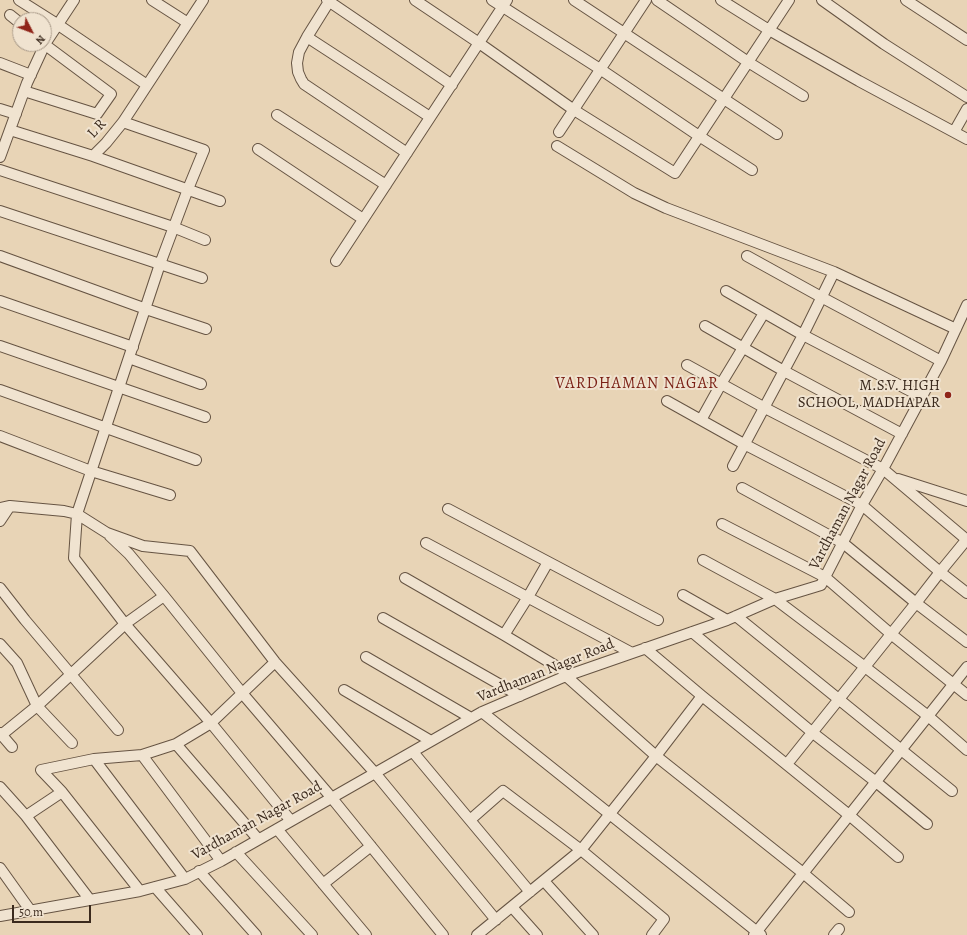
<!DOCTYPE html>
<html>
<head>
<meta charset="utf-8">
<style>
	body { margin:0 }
	#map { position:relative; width:967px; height:935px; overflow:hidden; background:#e8d4b6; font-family:Alegreya,serif }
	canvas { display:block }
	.north { position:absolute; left:12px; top:12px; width:40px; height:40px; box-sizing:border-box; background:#f0e3d0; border:1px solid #a89988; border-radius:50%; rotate:132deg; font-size:11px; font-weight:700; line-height:16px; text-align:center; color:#3b2a1d }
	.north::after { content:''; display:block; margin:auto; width:14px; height:18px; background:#8f2418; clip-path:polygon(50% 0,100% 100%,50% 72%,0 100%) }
	.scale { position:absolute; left:12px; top:905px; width:79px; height:18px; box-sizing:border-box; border:2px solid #3b2a1d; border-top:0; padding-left:5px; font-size:12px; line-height:14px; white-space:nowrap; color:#3b2a1d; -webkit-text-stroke:3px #f0e3d0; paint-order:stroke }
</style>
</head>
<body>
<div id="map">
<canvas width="967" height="935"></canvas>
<div class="north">N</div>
<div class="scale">50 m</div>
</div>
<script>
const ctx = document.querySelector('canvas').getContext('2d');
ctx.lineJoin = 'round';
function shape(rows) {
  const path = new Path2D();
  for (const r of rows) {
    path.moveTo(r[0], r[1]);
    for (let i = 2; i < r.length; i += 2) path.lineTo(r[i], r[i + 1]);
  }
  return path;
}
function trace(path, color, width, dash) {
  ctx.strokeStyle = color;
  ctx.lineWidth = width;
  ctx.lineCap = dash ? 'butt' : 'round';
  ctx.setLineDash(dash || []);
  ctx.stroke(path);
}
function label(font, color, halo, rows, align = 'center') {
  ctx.font = font + ' Alegreya,serif';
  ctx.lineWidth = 4;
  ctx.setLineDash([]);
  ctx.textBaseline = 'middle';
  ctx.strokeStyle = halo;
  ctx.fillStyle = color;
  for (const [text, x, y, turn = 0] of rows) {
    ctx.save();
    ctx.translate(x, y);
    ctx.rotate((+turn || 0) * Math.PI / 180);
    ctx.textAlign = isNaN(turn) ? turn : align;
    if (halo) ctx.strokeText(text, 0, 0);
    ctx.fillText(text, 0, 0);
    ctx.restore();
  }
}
const minor = shape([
	[19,0,57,24,147,85],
	[152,0,188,23],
	[327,0,452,85],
	[330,0,307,37,299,52,297,63,298,72,301,79,304,84,407,153],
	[415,0,479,43,574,110,675,173,789,0],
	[492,0,600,69,699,136,752,170],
	[574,0,777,134],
	[657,0,748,62,803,96],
	[721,0,769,30,859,81,967,139],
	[822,0,884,44,967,97],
	[906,0,967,40],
	[10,15,20,23],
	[307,37,430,117],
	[0,63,31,75],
	[24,91,97,114,111,94,44,44],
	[0,109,16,114],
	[277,115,386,185],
	[123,122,204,150,188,189,160,264,77,514,74,558,125,624,211,723,291,821],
	[10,130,93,156,220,201],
	[559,132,646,0],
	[954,132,967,109],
	[557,146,634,193,666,208,834,272,956,329],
	[258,149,363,219],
	[93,156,106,143,123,122,203,0],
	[0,157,27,83,45,44,74,0],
	[0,170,173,227,205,240],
	[0,211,202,278],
	[0,256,146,309,206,329],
	[747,256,823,298,941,361],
	[336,261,507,0],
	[726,291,803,335,922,397],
	[0,301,133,347],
	[705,326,784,371,902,434],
	[0,346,205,417],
	[129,358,201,384],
	[687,365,765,408,883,469,967,540],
	[0,390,196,460],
	[667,401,744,444,862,505,940,572,967,593],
	[701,420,721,384,764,313],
	[0,436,91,471,170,495],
	[733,466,803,335,834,272],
	[898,479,967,501],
	[742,488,843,543,916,603,967,642],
	[0,508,10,506,64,511,77,514,107,533,143,546,190,551,275,662,375,773,496,920],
	[448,509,658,620],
	[0,521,10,506],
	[722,524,825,577,891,634,967,695],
	[110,536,129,554,164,596,242,693,331,797,443,935],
	[426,543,632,653],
	[703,560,775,599,865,667,928,716,967,750],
	[405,578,504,635,571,675],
	[0,588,25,620,118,730],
	[683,595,727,620],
	[736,616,952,791],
	[383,618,520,696],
	[692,632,813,733,876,782,927,824],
	[504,635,528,597,548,562],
	[0,644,17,663,37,706,72,743],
	[645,648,702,696,849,815,898,857],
	[366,657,471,718],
	[566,676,656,756,803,873,849,912],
	[344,690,431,741],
	[482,712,761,935],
	[0,733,12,747],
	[0,736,37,706,125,624,164,596],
	[176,744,258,839],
	[413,752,530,892],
	[142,755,221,861],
	[94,759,185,879],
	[787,764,916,603,940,572,967,539],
	[41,770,94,759,142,755,176,744,211,723,275,662],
	[41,770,62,792,140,891],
	[0,787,26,816,90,900],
	[26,816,62,792],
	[470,820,503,791,581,850,664,919,652,935],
	[277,829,366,935],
	[236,852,312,935],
	[0,868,30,910],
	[199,871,256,935],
	[544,881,593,935],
	[323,884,371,846],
	[155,887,197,935],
	[512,907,537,935],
	[0,916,140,891,185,879,221,861,482,712,566,676,727,620,775,599,821,585,862,505,883,469,941,361,967,305],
	[477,935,581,850,656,756,702,696],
	[754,935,967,667],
	[834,935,839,929]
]);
trace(minor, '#665443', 12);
trace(minor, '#f0e3d0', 10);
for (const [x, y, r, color] of [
	[948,395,4,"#8f2418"]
]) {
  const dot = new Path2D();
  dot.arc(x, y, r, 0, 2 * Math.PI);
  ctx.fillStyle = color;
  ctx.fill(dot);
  trace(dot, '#f0e3d0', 1.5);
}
label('15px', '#3b2a1d', '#f0e3d0', [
	["L R",97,129,-48],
	["Vardhaman Nagar Road",848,504,-62],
	["Vardhaman Nagar Road",546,671,-22],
	["Vardhaman Nagar Road",257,821,-29]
]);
label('15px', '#3b2a1d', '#f0e3d0', [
	["M.S.V. HIGH",940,386],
	["SCHOOL, MADHAPAR",940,403]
], 'right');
ctx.letterSpacing = '1px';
label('16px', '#7a1f14', '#f0e3d0', [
	["VARDHAMAN NAGAR",637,384]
]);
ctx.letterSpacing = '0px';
</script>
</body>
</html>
